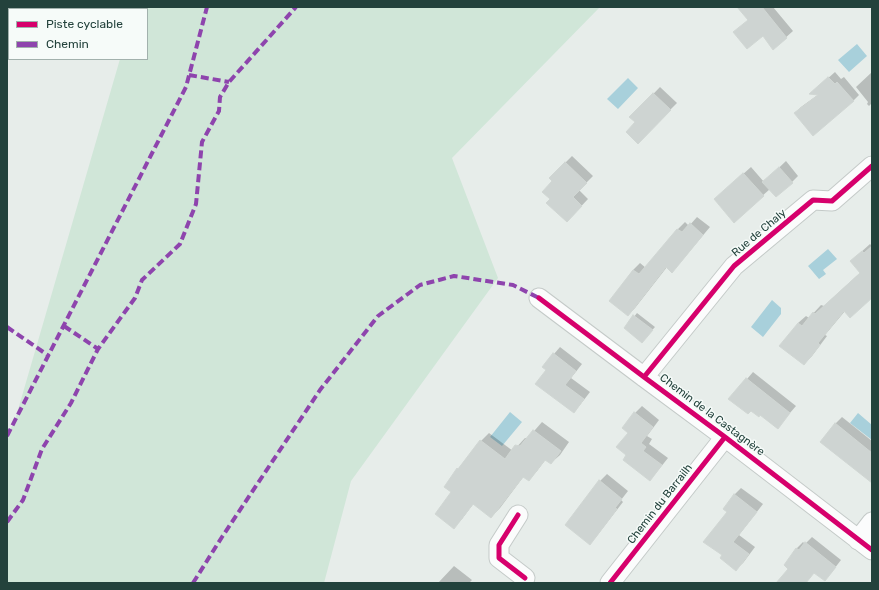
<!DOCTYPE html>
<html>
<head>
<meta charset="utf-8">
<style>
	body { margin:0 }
	#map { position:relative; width:879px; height:590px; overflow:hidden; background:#e7edea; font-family:Rubik,sans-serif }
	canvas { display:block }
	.frame { position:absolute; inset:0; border:8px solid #23423c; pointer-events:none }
	.legend { position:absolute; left:8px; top:8px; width:140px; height:52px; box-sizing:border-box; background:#f6fbf9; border:1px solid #a2b1ad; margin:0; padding:5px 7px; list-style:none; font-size:12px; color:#23423c }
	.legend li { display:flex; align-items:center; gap:8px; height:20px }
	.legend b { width:20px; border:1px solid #a2b1ad }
</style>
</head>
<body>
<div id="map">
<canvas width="879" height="590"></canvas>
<div class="frame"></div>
<ul class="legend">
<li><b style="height:5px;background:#d6006c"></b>Piste cyclable</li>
<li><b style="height:5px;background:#8e44ad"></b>Chemin</li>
</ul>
</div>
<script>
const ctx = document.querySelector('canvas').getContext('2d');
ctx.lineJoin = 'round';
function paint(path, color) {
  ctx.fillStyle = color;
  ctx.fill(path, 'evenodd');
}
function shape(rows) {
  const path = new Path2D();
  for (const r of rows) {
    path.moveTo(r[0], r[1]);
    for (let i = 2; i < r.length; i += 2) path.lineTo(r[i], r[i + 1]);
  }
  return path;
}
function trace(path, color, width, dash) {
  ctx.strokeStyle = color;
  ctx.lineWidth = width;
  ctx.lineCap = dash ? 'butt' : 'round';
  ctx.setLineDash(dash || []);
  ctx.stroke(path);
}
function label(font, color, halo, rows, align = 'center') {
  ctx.font = font + ' Rubik,sans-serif';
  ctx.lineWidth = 3;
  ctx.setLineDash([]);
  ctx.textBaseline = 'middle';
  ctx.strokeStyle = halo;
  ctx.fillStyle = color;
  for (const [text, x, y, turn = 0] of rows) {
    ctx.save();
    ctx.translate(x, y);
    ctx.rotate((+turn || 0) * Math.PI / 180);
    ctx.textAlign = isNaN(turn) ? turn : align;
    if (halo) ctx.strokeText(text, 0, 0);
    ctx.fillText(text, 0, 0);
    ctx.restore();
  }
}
paint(shape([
	[135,7,600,7,452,158,498,278,351,481,324,583,7,583,7,436,15,420,120,59,147,59,147,9,135,9]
]), '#d0e6d8');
paint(shape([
	[857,44,867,56,849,72,838,60],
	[628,78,638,88,618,109,607,99],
	[828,249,837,259,823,270,826,274,819,279,808,266],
	[772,300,781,308,781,314,763,337,751,327],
	[510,412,522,422,502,446,490,437],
	[858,413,872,425,872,440,850,423]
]), '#a8d0db');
paint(shape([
	[739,7,773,7,793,31,774,48],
	[835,72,841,79,844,77,859,95,853,101,795,113,801,107,819,94,817,88],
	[872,72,872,106,871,104,869,106,867,104,868,102,856,87],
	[660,87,677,103,638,142,636,122,631,117],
	[572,156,593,176,579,190,588,199,573,215,551,198,553,181,565,163],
	[786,161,798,176,792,182,770,189,734,221,722,193,751,167,764,182],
	[697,217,710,227,679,264,672,271,667,267,635,308,628,315,610,301,633,270,640,263,646,268,678,229,685,222,689,226],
	[870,244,872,246,872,297,845,311,825,335,827,336,812,356,804,364,798,323,806,316,809,318,821,305,824,306,861,272,851,261],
	[637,313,655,327,645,338,625,328],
	[560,347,582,364,571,378,590,392,580,405,574,412,547,370,554,354],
	[753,372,796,406,777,428,760,414,730,399],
	[642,406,659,420,647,436,652,439,649,444,668,458,656,473,650,480,628,455,629,432,635,413],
	[842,417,872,441,872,482,821,442,836,423],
	[542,422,569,442,560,455,551,463,546,459,537,471,529,480,524,476,500,508,491,517,474,503,462,519,454,527,452,492,445,487,458,469,481,441,489,433,513,451,525,438,528,438],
	[607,474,628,491,621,500,623,502,596,537,590,543,600,481],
	[741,488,763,504,739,535,755,547,743,563,736,569,724,555,728,511,734,495],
	[812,537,841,560,831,573,814,572,805,583,801,583,790,568,785,565,797,548,803,542,805,544],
	[454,566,472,580,469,583,438,583]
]), '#0003');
const building = shape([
	[737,7,762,7,787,38,773,50,763,36,747,49,733,32,748,20,737,7],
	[828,77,835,84,837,82,854,101,813,136,794,113,818,95,809,94,828,77],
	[653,93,671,110,638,144,626,132,635,122,629,117,653,93],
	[565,162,587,183,573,197,582,206,567,222,546,203,550,199,542,192,552,181,549,178,565,162],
	[779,167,793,183,776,197,762,182,779,167],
	[743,173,764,196,734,223,714,199,743,173],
	[690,223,703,235,672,273,666,267,628,316,609,301,633,270,639,274,677,229,682,232,690,223],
	[872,246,872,298,850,318,844,311,818,343,820,345,804,365,779,346,798,323,802,326,813,312,815,314,860,273,850,261,862,251,864,253,872,246],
	[633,315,653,330,642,343,624,328,633,315],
	[553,353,576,371,565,385,584,399,574,413,535,384,546,370,542,367,553,353],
	[746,378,790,413,778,429,760,415,759,417,751,411,748,414,728,399,746,378],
	[634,412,653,427,641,443,646,447,643,451,662,465,650,481,623,460,626,455,616,447,628,433,622,428,634,412],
	[835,423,872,453,872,483,820,442,835,423],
	[533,430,561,451,551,464,545,460,529,481,523,477,491,518,473,504,454,529,435,514,451,492,444,487,457,468,458,469,480,440,505,459,515,445,520,446,533,430],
	[599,480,622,499,615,508,617,509,590,545,565,525,599,480],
	[734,494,757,512,733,542,749,554,736,571,720,558,722,555,703,542,727,512,723,509,734,494],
	[805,542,836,567,825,581,814,573,806,583,776,583,788,569,784,565,796,548,799,550,805,542]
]);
paint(building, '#ced4d2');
trace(building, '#d0d6d3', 1);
const street = shape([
	[539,298,644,377,725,437,872,550],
	[644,377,734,266,813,200,832,201,872,166],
	[518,515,499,545,499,558,525,578],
	[858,540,872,522],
	[610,583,725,437]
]);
trace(street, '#c4cac8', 21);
trace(street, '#fbfcfc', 19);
trace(shape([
	[189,75,229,82],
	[64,326,98,349],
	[7,327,49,356],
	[7,436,186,87,207,7],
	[7,522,23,500,42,449,71,403,98,349,135,298,142,280,180,244,196,204,202,142,219,111,220,97,229,82,296,7],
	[193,583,222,537,320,390,378,316,420,285,454,276,513,285,539,298]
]), '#8e44ad', 4, [8, 4]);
trace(shape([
	[539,298,644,377,725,437,872,550],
	[644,377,734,266,813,200,832,201,872,166],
	[518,515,499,545,499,558,525,578],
	[610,583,725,437]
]), '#d6006c', 5);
label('11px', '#23423c', '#f6fbf9', [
	["Rue de Chaly",759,233,-40],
	["Chemin de la Castagnère",712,415,37],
	["Chemin du Barrailh",660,504,-52]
]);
</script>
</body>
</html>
